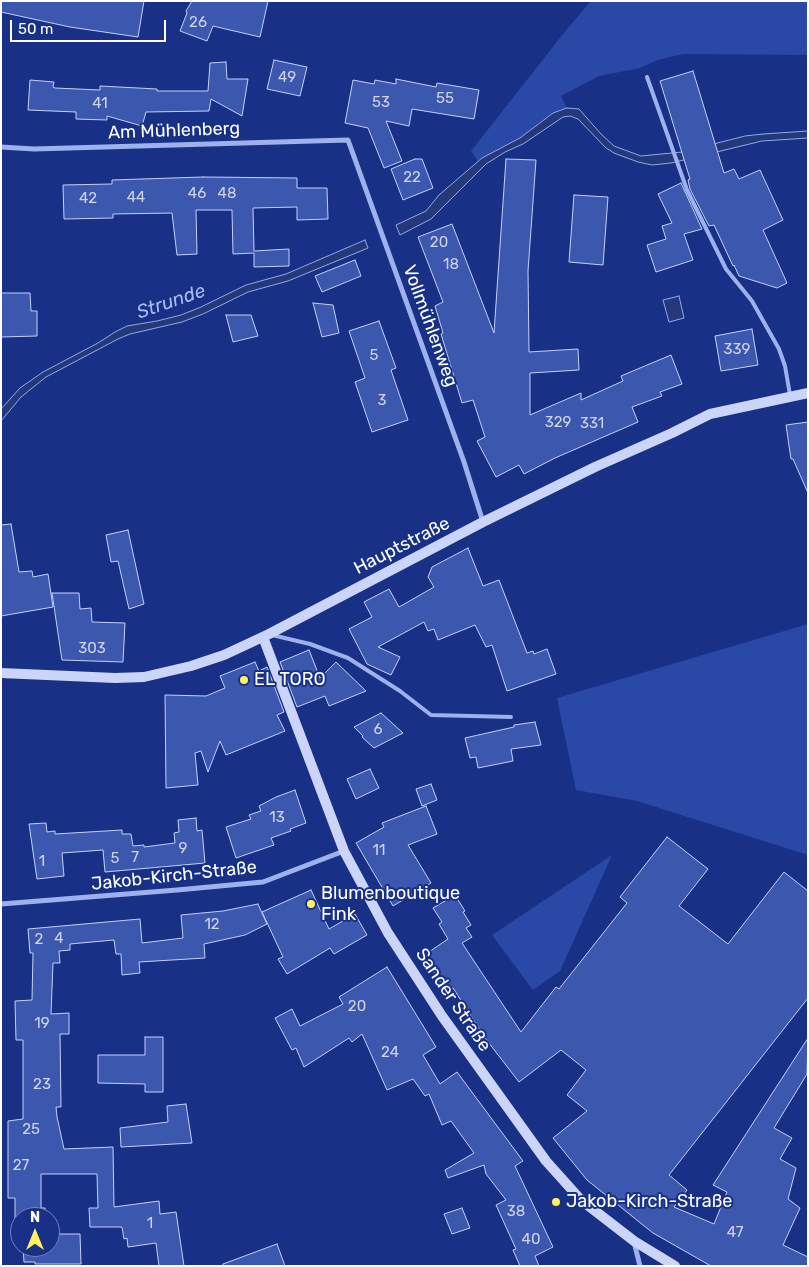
<!DOCTYPE html>
<html>
<head>
<meta charset="utf-8">
<style>
	body { margin:0 }
	#map { position:relative; width:809px; height:1267px; overflow:hidden; background:#183187; font-family:Rubik,sans-serif }
	canvas { display:block }
	.frame { position:absolute; inset:0; border:2px solid #fff; pointer-events:none }
	.north { position:absolute; left:10px; top:1207px; width:50px; height:50px; box-sizing:border-box; background:#183187; border:1px solid #7483b7; border-radius:50%; rotate:0deg; font-size:14px; font-weight:700; line-height:20px; text-align:center; color:#fff }
	.north::after { content:''; display:block; margin:auto; width:18px; height:22px; background:#fff25a; clip-path:polygon(50% 0,100% 100%,50% 72%,0 100%) }
	.scale { position:absolute; left:10px; top:20px; width:156px; height:22px; box-sizing:border-box; border:2px solid #fff; border-top:0; padding-left:6px; font-size:15px; line-height:18px; white-space:nowrap; color:#fff; -webkit-text-stroke:4px #183187; paint-order:stroke }
</style>
</head>
<body>
<div id="map">
<canvas width="809" height="1267"></canvas>
<div class="frame"></div>
<div class="north">N</div>
<div class="scale">50 m</div>
</div>
<script>
const ctx = document.querySelector('canvas').getContext('2d');
ctx.lineJoin = 'round';
function paint(path, color) {
  ctx.fillStyle = color;
  ctx.fill(path, 'evenodd');
}
function shape(rows) {
  const path = new Path2D();
  for (const r of rows) {
    path.moveTo(r[0], r[1]);
    for (let i = 2; i < r.length; i += 2) path.lineTo(r[i], r[i + 1]);
  }
  return path;
}
function trace(path, color, width, dash) {
  ctx.strokeStyle = color;
  ctx.lineWidth = width;
  ctx.lineCap = dash ? 'butt' : 'round';
  ctx.setLineDash(dash || []);
  ctx.stroke(path);
}
function label(font, color, halo, rows, align = 'center') {
  ctx.font = font + ' Rubik,sans-serif';
  ctx.lineWidth = 4;
  ctx.setLineDash([]);
  ctx.textBaseline = 'middle';
  ctx.strokeStyle = halo;
  ctx.fillStyle = color;
  for (const [text, x, y, turn = 0] of rows) {
    ctx.save();
    ctx.translate(x, y);
    ctx.rotate((+turn || 0) * Math.PI / 180);
    ctx.textAlign = isNaN(turn) ? turn : align;
    if (halo) ctx.strokeText(text, 0, 0);
    ctx.fillText(text, 0, 0);
    ctx.restore();
  }
}
paint(shape([
	[591,1,808,1,808,55,683,54,658,60,640,68,599,76,561,96,567,108,552,113,520,138,478,161,471,151,567,29],
	[808,624,808,855,637,801,576,790,557,698],
	[612,855,560,971,533,990,492,935]
]), '#2a48a5');
const water = shape([
	[567,108,579,109,601,134,614,146,641,156,682,152,745,136,763,134,808,131,808,138,762,141,671,163,652,165,638,162,614,153,606,148,578,119,570,116,563,117,523,144,505,152,486,164,431,219,400,235,396,225,426,211,439,195,482,158,520,138,553,113,567,108],
	[365,240,368,248,288,281,248,292,203,314,182,322,130,334,118,339,46,377,21,397,1,421,1,409,20,388,43,372,98,343,115,332,127,326,157,321,181,315,201,307,246,285,286,274,365,240],
	[679,296,684,318,669,322,663,300,679,296]
]);
paint(water, '#253878');
trace(water, '#91a9f0', 1);
const building = shape([
	[1,1,144,1,138,37,70,27,1,12,1,1],
	[192,1,268,1,260,37,213,26,207,41,180,31,187,13,186,11,192,1],
	[274,60,307,67,300,96,267,89,274,60],
	[226,62,227,79,248,79,242,116,211,99,209,111,146,112,142,126,107,116,107,120,76,119,76,112,28,110,30,80,54,82,53,87,55,88,100,90,100,86,157,89,157,91,208,91,210,63,226,62],
	[693,71,724,173,734,169,739,179,760,170,783,220,763,230,787,283,777,288,739,276,734,265,733,266,714,225,709,226,690,189,688,180,690,179,660,81,693,71],
	[396,79,436,87,437,83,479,90,474,119,412,109,409,126,386,121,402,161,384,168,368,128,345,123,353,80,374,84,375,80,396,84,396,79],
	[415,159,422,159,433,188,403,200,391,169,415,159],
	[506,159,536,160,528,271,529,352,578,349,579,370,530,373,530,415,581,393,581,400,623,381,621,376,671,355,682,384,660,392,662,396,632,407,638,422,555,458,524,474,519,465,496,477,477,441,485,437,473,400,462,403,441,334,443,333,435,306,443,302,418,237,452,224,494,333,506,159],
	[203,177,297,178,297,188,327,188,328,219,297,220,297,207,253,208,254,251,289,249,289,266,254,267,254,253,233,254,232,210,196,210,197,254,177,255,172,213,113,214,113,218,64,219,63,185,112,184,112,180,203,177],
	[681,183,702,229,684,234,693,260,656,272,647,245,666,239,662,226,672,223,658,194,681,183],
	[574,195,608,197,603,265,569,262,574,195],
	[355,260,361,276,322,292,315,276,355,260],
	[1,293,30,293,31,311,37,311,37,336,1,337,1,293],
	[313,303,333,305,339,333,322,337,313,303],
	[226,315,251,315,258,336,233,342,226,315],
	[379,321,396,368,391,370,408,420,372,432,355,382,365,378,349,331,379,321],
	[752,329,758,365,721,371,715,336,752,329],
	[808,422,808,493,793,459,791,459,786,425,808,422],
	[11,524,19,572,32,571,33,577,48,574,53,607,1,616,1,525,11,524],
	[128,530,144,604,129,609,118,561,111,562,106,535,128,530],
	[468,548,483,586,499,580,527,653,533,651,534,654,547,649,556,674,507,691,492,645,486,647,475,625,438,640,434,629,428,631,424,622,378,647,400,657,391,675,367,664,349,629,372,617,364,602,389,589,399,607,434,587,428,577,432,567,468,548],
	[52,593,79,593,80,609,91,608,92,622,125,623,123,662,62,660,52,593],
	[309,650,320,678,336,662,366,691,329,706,325,696,297,707,280,662,309,650],
	[255,662,259,671,267,667,284,712,277,715,285,731,226,755,220,741,208,772,201,751,195,753,198,785,166,788,165,695,206,696,225,688,220,676,255,662],
	[381,713,403,733,374,748,362,737,363,736,354,727,381,713],
	[535,722,541,745,511,749,513,761,478,768,476,757,470,758,465,738,514,727,514,725,535,722],
	[370,769,379,788,356,799,347,779,370,769],
	[431,784,437,800,422,806,416,789,431,784],
	[295,790,306,823,290,829,291,831,271,838,274,845,236,858,226,827,251,819,249,815,261,811,259,806,276,797,295,790],
	[426,806,437,834,408,845,431,883,393,906,356,843,384,827,382,823,426,806],
	[196,818,197,831,202,830,205,863,105,872,103,850,62,853,64,876,37,879,29,824,46,823,47,832,55,831,55,834,122,830,122,834,131,834,133,846,144,845,144,847,175,843,174,833,179,832,178,820,196,818],
	[667,837,708,869,679,906,728,944,784,872,808,891,808,998,669,1175,687,1190,674,1207,714,1224,727,1192,713,1185,808,1038,807,1074,774,1128,792,1138,780,1159,796,1168,788,1199,800,1208,783,1245,808,1257,808,1266,711,1266,653,1233,587,1180,553,1138,587,1111,567,1095,586,1070,561,1050,519,1082,485,1038,453,988,447,992,423,956,448,939,439,924,442,922,433,908,455,895,465,911,463,912,471,925,466,928,472,937,462,943,521,1032,556,987,559,989,627,903,620,897,667,837],
	[311,890,329,929,355,914,367,935,334,954,330,948,287,974,278,959,283,957,262,912,311,890],
	[258,904,267,924,245,935,204,944,205,958,139,962,140,973,122,975,121,954,116,954,114,940,70,944,70,950,59,951,60,963,53,963,51,1014,69,1013,69,1034,60,1034,61,1107,56,1107,57,1117,64,1149,113,1147,114,1207,159,1201,160,1214,176,1212,184,1266,159,1266,156,1243,128,1247,127,1238,124,1239,122,1227,90,1227,89,1208,98,1208,97,1174,41,1174,41,1208,45,1208,45,1217,20,1217,20,1234,18,1234,18,1223,15,1223,15,1198,8,1198,8,1121,23,1119,23,1040,16,1040,15,1001,32,1000,33,953,30,953,28,929,140,919,142,943,183,938,181,915,223,911,258,904],
	[387,967,436,1047,423,1055,440,1084,457,1072,523,1161,515,1166,553,1247,535,1256,539,1266,520,1266,513,1250,516,1249,496,1205,506,1200,486,1174,484,1165,448,1178,445,1170,474,1153,451,1121,442,1125,429,1094,425,1096,413,1079,387,1090,362,1034,352,1042,349,1038,304,1067,296,1048,292,1050,275,1018,292,1009,300,1026,343,1004,339,997,387,967],
	[145,1037,163,1037,163,1092,145,1092,145,1084,98,1083,98,1055,145,1055,145,1037],
	[186,1104,192,1143,121,1147,120,1128,168,1122,167,1106,186,1104],
	[462,1208,470,1228,452,1234,444,1214,462,1208],
	[50,1234,80,1234,81,1264,35,1264,35,1262,24,1262,23,1247,50,1247,50,1234],
	[277,1244,285,1266,223,1266,223,1264,277,1244]
]);
paint(building, '#3c57ae');
trace(building, '#c4d1fa', 1);
trace(shape([
	[647,77,687,190,726,269,752,301,779,349,785,366,790,395],
	[272,635,310,644,348,658,400,691,431,715,511,717]
]), '#9eb1ed', 4);
trace(shape([
	[1,147,34,149,348,140,464,462,483,522],
	[1,904,177,890,263,882,344,851],
	[634,1242,640,1266]
]), '#9eb1ed', 5);
trace(shape([
	[263,637,344,851,388,933,442,1016,546,1161,581,1200,634,1241,675,1266],
	[1,673,115,678,144,677,191,666,224,655,269,634,483,522,595,467,672,433,710,414,808,393]
]), '#cbd5f9', 10);
for (const [x, y, r, color] of [
	[244,680,5,"#fff25a"],
	[311,904,5,"#fff25a"],
	[556,1202,5,"#fff25a"]
]) {
  const dot = new Path2D();
  dot.arc(x, y, r, 0, 2 * Math.PI);
  ctx.fillStyle = color;
  ctx.fill(dot);
  trace(dot, '#183187', 2);
}
label('15px', '#ced5eb', null, [
	["26",198,23],
	["49",287,78],
	["55",445,99],
	["53",381,103],
	["41",100,104],
	["22",412,178],
	["46",197,194],
	["48",227,194],
	["44",136,198],
	["42",88,199],
	["20",439,243],
	["18",451,265],
	["339",737,350],
	["5",374,356],
	["3",382,401],
	["329",558,423],
	["331",592,424],
	["303",92,649],
	["6",378,730],
	["13",277,818],
	["9",183,849],
	["11",379,851],
	["7",135,858],
	["5",115,859],
	["1",42,862],
	["12",212,925],
	["4",59,939],
	["2",39,940],
	["20",357,1007],
	["19",42,1024],
	["24",390,1053],
	["23",42,1085],
	["25",31,1130],
	["27",21,1166],
	["38",516,1212],
	["1",150,1224],
	["47",735,1233],
	["40",531,1240]
]);
label('18px', '#fff', '#183187', [
	["Am Mühlenberg",174,131,-2],
	["Vollmühlenweg",430,326,70],
	["Hauptstraße",402,546,-27],
	["Jakob-Kirch-Straße",174,876,-6],
	["Sander Straße",453,1000,56]
]);
label('18px', '#fff', '#183187', [
	["EL TORO",254,680],
	["Blumenboutique",321,894],
	["Fink",321,915],
	["Jakob-Kirch-Straße",566,1202]
], 'left');
label('italic 19px', '#aabcf5', '#183187', [
	["Strunde",171,302,-19]
]);
</script>
</body>
</html>
